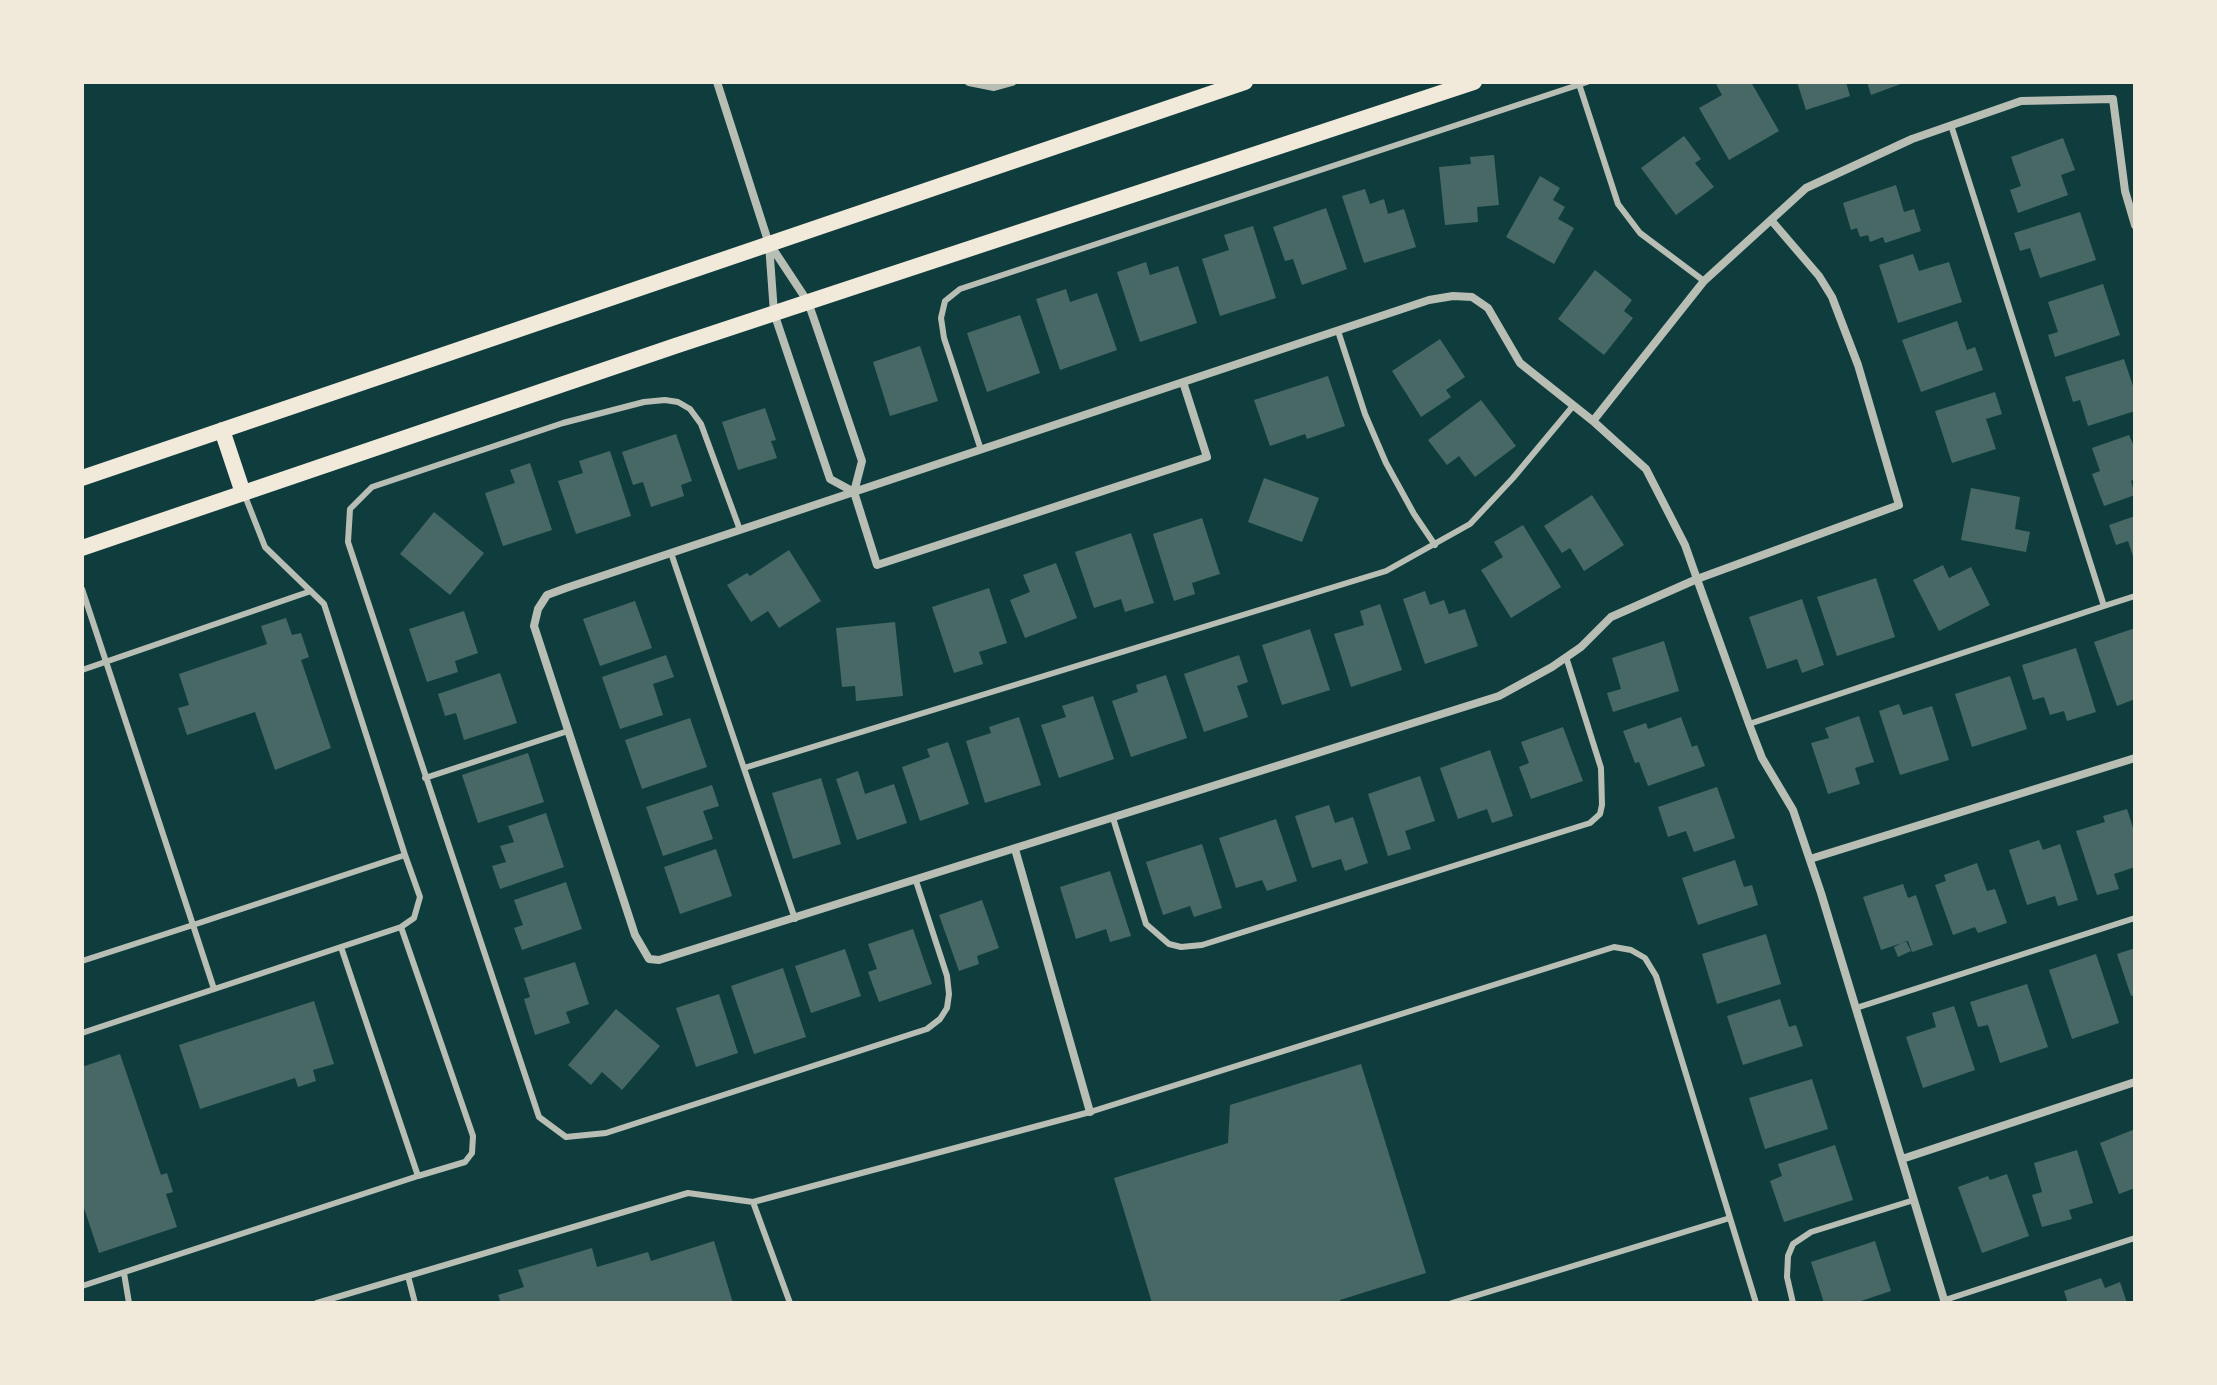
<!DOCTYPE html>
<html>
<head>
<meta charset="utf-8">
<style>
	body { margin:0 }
	#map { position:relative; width:2217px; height:1385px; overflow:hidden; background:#0f3d3e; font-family:"DM Sans",sans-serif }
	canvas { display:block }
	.frame { position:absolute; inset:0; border:84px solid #f1e9da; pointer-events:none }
</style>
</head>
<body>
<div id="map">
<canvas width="2217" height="1385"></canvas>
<div class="frame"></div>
</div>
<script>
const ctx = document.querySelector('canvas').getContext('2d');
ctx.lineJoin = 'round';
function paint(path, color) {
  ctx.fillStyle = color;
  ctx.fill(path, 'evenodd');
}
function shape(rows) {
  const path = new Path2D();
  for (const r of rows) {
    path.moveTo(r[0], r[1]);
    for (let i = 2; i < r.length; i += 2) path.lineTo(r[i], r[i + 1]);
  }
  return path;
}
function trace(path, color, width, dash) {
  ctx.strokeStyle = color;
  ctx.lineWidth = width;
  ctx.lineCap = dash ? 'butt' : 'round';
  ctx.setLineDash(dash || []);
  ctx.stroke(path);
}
paint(shape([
	[1715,82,1751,82,1779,131,1729,160,1699,108,1722,95],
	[1797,82,1846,82,1850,96,1806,110],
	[1867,82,1906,82,1871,95],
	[1684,136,1701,159,1695,163,1714,187,1676,215,1641,168],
	[2063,138,2075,170,2061,175,2068,195,2018,213,2010,190,2021,186,2011,157],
	[1494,155,1499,205,1477,207,1478,222,1445,225,1439,167,1471,164,1470,157],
	[1540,176,1560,188,1553,200,1565,207,1558,219,1574,228,1554,264,1506,237],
	[1896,185,1904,212,1914,209,1921,231,1885,243,1883,237,1870,242,1868,235,1860,237,1857,228,1851,230,1843,203],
	[1365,189,1370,204,1384,199,1388,214,1404,209,1416,247,1364,263,1342,196],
	[1326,208,1347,269,1302,285,1293,259,1285,261,1273,227],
	[2080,212,2096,260,2040,278,2030,248,2020,251,2014,233],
	[1253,226,1276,298,1220,316,1202,259,1229,250,1224,235],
	[1913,254,1919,271,1949,262,1962,302,1898,323,1879,265],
	[1146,262,1150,275,1178,266,1197,323,1140,342,1117,272],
	[1595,270,1632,300,1624,311,1633,318,1604,355,1558,319],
	[2103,284,2120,335,2055,357,2048,335,2058,332,2048,302],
	[1066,289,1070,302,1097,293,1117,350,1060,370,1036,299],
	[1020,315,1040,373,987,392,967,333],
	[1957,321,1967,350,1975,347,1983,370,1921,392,1902,340],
	[1440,339,1465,377,1446,390,1451,397,1421,417,1392,371],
	[920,346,938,401,890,416,873,362],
	[2124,359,2135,392,2135,411,2088,426,2080,400,2073,402,2065,377],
	[1328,376,1345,426,1307,439,1305,434,1270,446,1254,400],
	[1995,392,2002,414,1986,419,1996,449,1952,463,1935,411],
	[1481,400,1516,446,1475,477,1459,456,1447,465,1428,440],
	[765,408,776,440,771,441,777,458,738,470,722,422],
	[676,434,692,481,681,485,684,496,651,507,643,482,633,485,622,452],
	[2129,435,2133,444,2135,444,2135,479,2131,481,2135,495,2104,506,2092,474,2100,471,2092,448],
	[610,451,631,516,576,534,558,481,583,473,579,461],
	[530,463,552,530,503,546,485,493,515,483,510,470],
	[1264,478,1319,498,1302,542,1248,522],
	[1971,488,2020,497,2015,529,2030,532,2026,552,1961,540],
	[1592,495,1624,545,1584,571,1570,548,1562,553,1544,526],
	[434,512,484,553,450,595,400,554],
	[2135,516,2135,559,2134,559,2128,541,2116,545,2109,525],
	[1202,518,1220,574,1192,583,1195,594,1174,601,1153,534],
	[1523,525,1561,587,1511,618,1481,570,1503,557,1494,542],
	[1131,533,1154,603,1125,612,1121,599,1094,608,1075,552],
	[789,550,821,601,779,628,768,611,751,622,727,585,747,573,750,576],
	[1056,563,1077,618,1025,638,1010,600,1030,592,1023,575],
	[1943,565,1949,578,1971,567,1990,605,1939,631,1913,580],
	[1876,578,1895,637,1837,656,1817,597],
	[989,588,1007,643,979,652,983,664,954,673,932,607],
	[1425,591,1430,605,1444,600,1449,614,1465,609,1478,646,1425,664,1403,599],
	[1802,599,1824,665,1802,673,1797,659,1767,669,1749,617],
	[635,601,652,648,600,666,583,619],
	[1380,604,1402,670,1351,687,1334,634,1364,625,1360,611],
	[464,611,478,653,455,661,458,672,427,682,409,629],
	[286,618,292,635,301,633,309,657,301,660,331,748,275,770,255,712,187,735,178,708,189,705,179,674,267,644,261,626],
	[895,622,903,696,856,701,855,686,842,687,836,628],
	[2135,628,2135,699,2117,706,2094,642],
	[1310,629,1330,690,1282,705,1262,645],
	[1664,641,1679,691,1613,712,1607,693,1621,689,1612,658],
	[2076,648,2096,712,2067,721,2064,711,2050,715,2044,697,2033,700,2022,665],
	[666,655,674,677,653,684,663,715,620,729,602,677],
	[1239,655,1248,682,1237,686,1248,717,1204,732,1184,674],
	[500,673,517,723,464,740,456,713,445,716,438,694],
	[1166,675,1187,738,1131,757,1112,701,1138,692,1136,685],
	[2010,676,2027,729,1972,747,1955,694],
	[1093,696,1114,759,1059,778,1041,725,1066,717,1062,706],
	[1899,704,1903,715,1932,706,1949,760,1900,775,1879,711],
	[1859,716,1874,762,1855,768,1860,784,1828,794,1811,743,1829,738,1825,728],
	[1019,717,1041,785,985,803,966,741,991,733,989,727],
	[1681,717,1692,747,1697,745,1705,766,1648,786,1639,762,1635,763,1623,731,1646,723,1648,729],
	[690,718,707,767,642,789,625,740],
	[1563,727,1583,781,1531,799,1519,767,1529,763,1521,742],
	[948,742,969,804,920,821,902,767,930,757,927,749],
	[1490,750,1513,816,1492,823,1487,809,1458,819,1440,768],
	[528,753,544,802,478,823,462,775],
	[858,771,865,794,894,784,907,823,857,840,836,779],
	[1420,776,1435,821,1405,831,1411,849,1388,856,1368,794],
	[821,778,841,844,793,859,772,793],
	[712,785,719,806,703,811,713,839,663,856,646,807],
	[1717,787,1735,838,1694,852,1686,831,1668,837,1658,807],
	[1329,805,1335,823,1353,817,1368,863,1345,871,1341,859,1312,868,1295,816],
	[2127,809,2135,834,2135,867,2114,874,2119,889,2097,895,2076,831,2105,822,2103,816],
	[546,813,564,867,500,889,492,866,506,862,500,846,514,842,508,826],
	[1276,819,1297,881,1267,891,1262,880,1236,888,1219,838],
	[2039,840,2043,850,2060,844,2078,900,2058,906,2055,896,2027,905,2009,850],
	[1202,844,1222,908,1194,917,1190,906,1163,915,1146,862],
	[716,849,732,896,680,914,664,867],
	[1735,860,1744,887,1752,885,1758,905,1698,925,1682,878],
	[1977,863,1987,891,1995,889,2007,923,1978,933,1975,927,1953,935,1935,885,1946,881,1944,875],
	[1110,871,1131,936,1110,942,1106,929,1076,939,1060,887],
	[566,882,582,929,522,950,514,928,523,925,514,900],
	[1903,884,1908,898,1916,895,1933,945,1912,952,1908,941,1881,950,1863,897],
	[982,900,999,948,977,956,979,964,959,971,939,915],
	[913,929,932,984,879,1002,868,972,877,969,868,944],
	[1766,934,1781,984,1717,1004,1702,954],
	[1906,941,1911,951,1898,957,1894,947],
	[2135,948,2135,995,2131,996,2117,954],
	[845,949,861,996,811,1013,795,966],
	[2096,954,2119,1023,2072,1039,2049,970],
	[575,962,589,1004,566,1012,570,1023,535,1035,524,999,530,997,524,978],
	[783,968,806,1037,754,1054,731,986],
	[2027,984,2048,1047,2000,1063,1988,1025,1978,1027,1970,1002],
	[719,994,738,1053,696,1067,676,1008],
	[1780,999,1789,1027,1796,1025,1803,1046,1743,1065,1727,1016],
	[314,1001,334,1064,313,1070,316,1081,298,1087,295,1078,200,1109,179,1045],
	[1954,1006,1975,1070,1923,1088,1906,1037,1936,1027,1932,1013],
	[616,1009,660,1046,622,1090,602,1072,591,1085,568,1065],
	[120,1054,161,1175,167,1173,173,1192,166,1194,177,1227,99,1253,82,1202,82,1067],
	[1361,1064,1426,1273,1340,1300,1341,1303,1152,1303,1114,1178,1228,1143,1230,1105],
	[1812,1079,1828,1129,1765,1149,1749,1098],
	[2135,1129,2135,1188,2119,1194,2100,1143],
	[1835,1145,1853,1200,1784,1222,1770,1181,1782,1176,1778,1164],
	[2077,1150,2093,1203,2069,1210,2072,1219,2042,1227,2032,1195,2042,1192,2034,1163],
	[2007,1174,2029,1236,1982,1253,1958,1187,1988,1176,1990,1180],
	[714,1241,733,1303,501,1303,498,1295,524,1287,518,1270,592,1248,597,1267,648,1252,651,1261],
	[1875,1241,1891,1291,1855,1303,1824,1303,1811,1262],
	[2101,1278,2105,1288,2120,1282,2127,1303,2068,1303,2064,1291]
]), '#486865');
trace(shape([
	[1579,84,1618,204,1640,233,1704,281],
	[1951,125,2104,606,2135,596],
	[1338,331,1365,414,1386,463,1414,514,1435,545],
	[981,450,944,338,941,318,945,301,960,289,1587,82],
	[740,530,701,424,690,409,678,402,665,400,644,402,563,423,372,487,350,509,348,542,539,1117,566,1137,606,1133,927,1029,940,1019,947,1008,949,994,947,976,916,881],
	[671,553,795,919],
	[82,589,193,925,82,961],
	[82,670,311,591],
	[1749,724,2104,606],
	[744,768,1386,571,1470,524,1513,478,1573,406],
	[425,778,568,731],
	[1113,818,1146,924,1169,944,1181,947,1202,945,1590,823,1600,814,1602,805,1601,768,1566,657],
	[401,927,473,1136,472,1153,465,1162,418,1176],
	[214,989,193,925,405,855,324,604,265,547,245,496],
	[1856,1008,2135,918],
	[82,1033,401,927,414,918,420,897,405,855],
	[124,1273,129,1303],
	[408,1276,415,1303],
	[82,1286,418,1176,341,947],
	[1945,1300,2135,1238],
	[317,1303,688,1193,753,1202],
	[790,1303,753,1202,1090,1112,1614,947,1631,950,1645,958,1656,976,1756,1303],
	[1452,1303,1730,1218],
	[1793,1303,1787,1277,1788,1256,1793,1244,1811,1232,1914,1200]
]), '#b8beb3', 6);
trace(shape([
	[717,82,769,244,774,313,830,479,854,492],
	[969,82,994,87,1012,82],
	[1771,220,1819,276,1832,297,1858,365,1899,505,1697,579,1611,617,1581,647,1552,667,1499,696,659,960,649,959,635,935,534,626,538,609,547,595,566,588,1429,300,1453,296,1472,297,1488,308,1520,363,1593,421,1646,469,1685,545,1697,579,1749,724,1762,758,1793,810,1821,893,1945,1303],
	[771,246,808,302,816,325,862,461,854,492],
	[1593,421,1704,281,1806,188,1912,139,2021,101,2113,99,2125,191,2135,225],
	[854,492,877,565,1207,457,1183,382],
	[1015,849,1090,1112],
	[1810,859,2135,758],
	[1902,1159,2135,1082]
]), '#b8beb3', 8);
trace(shape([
	[222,430,243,493],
	[82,478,1245,82],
	[82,548,675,346,1474,82]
]), '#f1e9da', 16);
</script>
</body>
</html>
